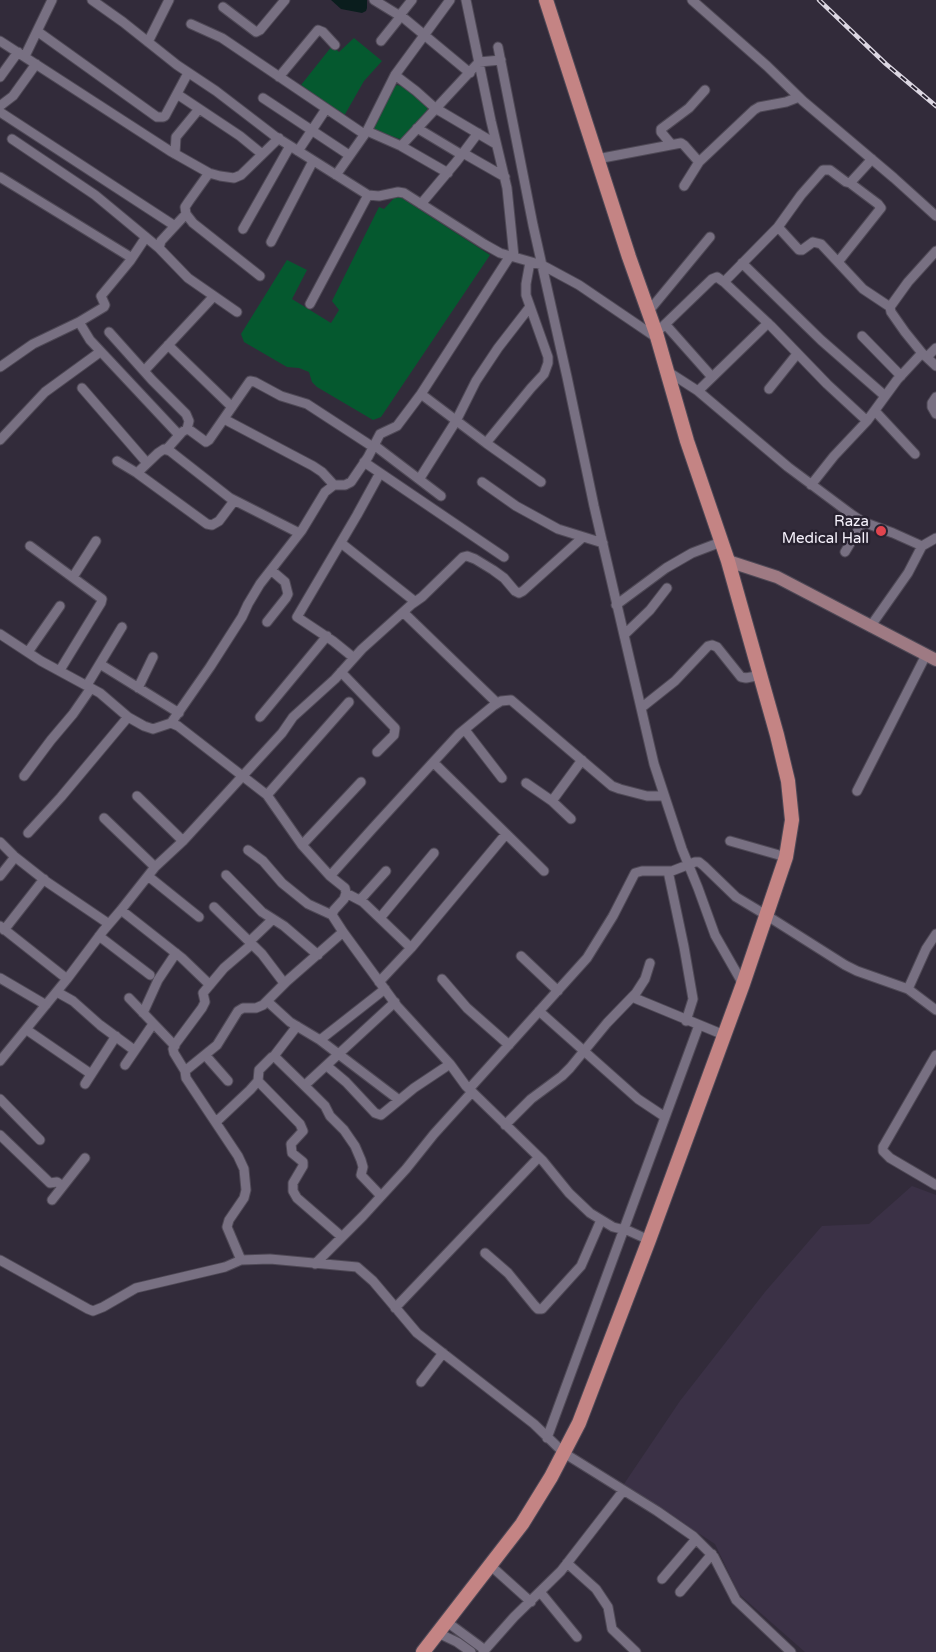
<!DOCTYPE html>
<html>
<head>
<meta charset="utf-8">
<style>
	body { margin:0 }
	canvas { display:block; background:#322b3a }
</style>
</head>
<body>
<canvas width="936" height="1652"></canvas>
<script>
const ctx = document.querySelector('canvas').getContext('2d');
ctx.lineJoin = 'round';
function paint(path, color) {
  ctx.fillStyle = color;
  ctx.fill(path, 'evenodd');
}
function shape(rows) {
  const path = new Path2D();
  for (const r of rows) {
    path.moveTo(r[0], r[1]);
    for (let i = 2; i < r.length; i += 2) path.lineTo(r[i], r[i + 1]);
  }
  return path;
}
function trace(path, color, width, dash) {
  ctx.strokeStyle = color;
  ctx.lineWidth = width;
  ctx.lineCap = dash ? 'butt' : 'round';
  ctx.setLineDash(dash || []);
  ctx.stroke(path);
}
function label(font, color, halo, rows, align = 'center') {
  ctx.font = font + ' "Varela Round",sans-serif';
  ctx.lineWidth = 5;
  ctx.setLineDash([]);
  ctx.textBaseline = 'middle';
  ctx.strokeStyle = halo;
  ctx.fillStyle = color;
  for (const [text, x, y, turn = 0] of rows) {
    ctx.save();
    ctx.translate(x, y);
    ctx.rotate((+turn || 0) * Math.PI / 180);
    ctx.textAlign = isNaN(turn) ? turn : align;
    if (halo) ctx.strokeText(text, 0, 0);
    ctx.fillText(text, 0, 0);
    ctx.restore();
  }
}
paint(shape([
	[912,1186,936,1195,936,1652,805,1652,739,1594,715,1544,624,1484,680,1401,765,1292,822,1226,869,1224]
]), '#3b3146');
paint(shape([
	[354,38,382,61,364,81,344,116,301,85,332,46,339,52],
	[397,85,404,87,428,107,425,114,406,136,400,139,371,129,394,87],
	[397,195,490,255,381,417,373,420,317,387,312,382,309,372,299,368,287,367,244,342,241,334,287,260,307,270,292,299,331,323,339,310,332,301,379,207,384,209]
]), '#05592f');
paint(shape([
	[331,0,367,0,367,8,366,11,362,13,341,9]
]), '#0a1d1d');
const street = shape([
	[92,0,123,22,177,65,216,91,276,137,368,195,379,196,398,192,404,193,484,244,500,253,542,265,579,285,657,338],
	[374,0,405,19,470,73],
	[466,0,491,121,507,188,514,257],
	[692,0,767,66,803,101,894,178,936,216],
	[223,7,256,32,260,30,285,0],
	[400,15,412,0],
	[191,24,222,38,364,134],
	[37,31,157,117,163,117,165,116,188,73],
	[0,41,170,151,209,173,220,176,234,178,241,175,279,138],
	[381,41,401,16],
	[148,42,169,0],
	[498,47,533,225,567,377,594,506,654,764,682,849,698,888,715,935,743,984],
	[25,56,52,0],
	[395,75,416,91,435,108,496,144],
	[0,77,18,52],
	[279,77,318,30,323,32,335,45],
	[177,94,240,136,262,154],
	[263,98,349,155],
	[0,106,13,96,36,64],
	[0,112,175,226],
	[417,128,462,155],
	[367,131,401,146,448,173],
	[12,139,95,195,159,248],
	[671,144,661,132,661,129,689,108,705,90],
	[401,146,479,62,501,60],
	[298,151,326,109],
	[463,153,505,177],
	[175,154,176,137,199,109],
	[597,159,681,143,684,145,699,162],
	[209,173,189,201,185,207,186,214,193,223,260,276],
	[336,175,367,131,395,75,450,0],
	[0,177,132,258],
	[684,186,699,162,754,110,759,107,786,102,799,97],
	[421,204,457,161,478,133],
	[186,214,161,241,159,248,188,278,237,312],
	[778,227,799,250,802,250,813,242,821,244,863,289,890,307],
	[243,229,290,146],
	[271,242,313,161],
	[838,262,881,208,878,204,850,183],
	[742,263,821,340,885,396],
	[310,304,368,195],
	[648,312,710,237],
	[79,322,90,340,179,435],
	[665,324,712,377],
	[109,332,152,380,186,414,189,421,187,429],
	[656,333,712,279,717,277,724,282],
	[862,336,901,376],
	[168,345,232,407],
	[922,353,936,366],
	[927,357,936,348],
	[0,367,33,344,79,322,104,307,105,305,101,296,130,261,146,237],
	[144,371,214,296],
	[667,371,698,391,788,467,851,514,863,522,893,533,922,546,936,538],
	[82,388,147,463],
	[769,389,797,354],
	[698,391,768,323],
	[421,394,486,443,541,482],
	[936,397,932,403,932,407,936,414],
	[875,411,915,454],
	[224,419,313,466,322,472,334,485],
	[867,421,827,384,771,326,724,282,778,227,801,195,823,170,830,170,846,182,850,183,872,159],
	[0,440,45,392,100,352],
	[486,443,531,388,544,374,548,363,548,357,526,295,526,284,530,262],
	[374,445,441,496],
	[166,450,182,432,187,429,191,431,206,442,209,440,250,381,255,382,281,396,307,404,373,447],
	[117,461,137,473,207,524,212,525,219,521,234,501],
	[364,462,504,557],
	[137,473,158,453,164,449,170,451,230,498,299,533],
	[420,478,456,421,476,381,498,348,529,308],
	[482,482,516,506,558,529,603,543],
	[811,485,834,456,867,421,897,380,922,353,905,332,891,312,890,307,908,282,936,251],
	[30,546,102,599,101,603,60,670],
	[845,552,863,522],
	[73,577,96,541],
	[412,604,422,597,463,557,467,556,475,559,493,570,504,578,515,591,519,593,523,591,582,538],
	[616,605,666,568,692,553,721,542],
	[404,613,497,703],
	[267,622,286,598,288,594,285,582,271,570],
	[870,627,908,573,922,546],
	[0,634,41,661,100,693,128,717,144,726,153,729,171,723,178,726,267,795,302,845,330,876,345,888,346,893,344,899,334,910,332,915,343,932,397,1006,450,1064,466,1086,543,1161,569,1193,590,1213,613,1227,629,1231,649,1240],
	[624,635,650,610,667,588],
	[28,652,60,606],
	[354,658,333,641,297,617,357,515,380,473],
	[100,664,179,713],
	[341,672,395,728,394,735,377,752],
	[87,685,122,627],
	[138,688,153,657],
	[641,708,675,681,708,646,712,645,717,647,741,677,746,678,761,675],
	[260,717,327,636],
	[171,723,210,667,242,617,248,604,260,584,302,530,325,492,334,485,345,485,351,482,368,457,380,434,397,426,421,394,510,256],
	[465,730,502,778],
	[434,763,544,871],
	[24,776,51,740,73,714,91,688],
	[526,783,552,801,571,819],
	[857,791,926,655],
	[267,795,349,702],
	[137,796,183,841],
	[552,801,582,760],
	[104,818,155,867],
	[28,833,61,797,128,717],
	[730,841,786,857],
	[0,842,14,856,47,882,109,924],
	[302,845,361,782],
	[248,850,263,861,282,883,308,904,332,915],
	[668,871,684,947,693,999,686,1021],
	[226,875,262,912,284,926,318,955],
	[0,876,15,857],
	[148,876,199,917],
	[330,876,373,828,459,734,493,706,501,701,511,700,612,786,620,789,647,796,664,796],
	[346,893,363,902,411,948],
	[360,900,386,871],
	[214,907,262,954,284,983],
	[121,910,182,958,210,985],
	[380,918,434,853],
	[0,926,67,979],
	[4,930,44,879],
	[99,936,150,975],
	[250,941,273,919],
	[521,956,558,991],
	[0,978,46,1005],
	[442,979,467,1008,509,1045],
	[379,982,411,948,506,834],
	[385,989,320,1040,399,1100],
	[908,989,926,949,936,934],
	[57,992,73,1001,100,1025,134,1050],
	[632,997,724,1035],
	[129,998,175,1046],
	[267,1001,290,1022,320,1040],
	[539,1011,638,1099,665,1117],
	[143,1013,158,980,176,953],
	[27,1030,91,1074],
	[936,1055,883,1147,883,1151,890,1158,936,1185],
	[206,1056,228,1081],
	[274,1056,297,1026],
	[0,1061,67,979,103,931,121,910,155,867,183,841,282,733,293,717,335,679,362,649,412,604,413,600,341,543],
	[125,1065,153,1024],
	[327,1066,346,1082,375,1113,381,1115,414,1088,450,1064],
	[185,1071,174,1053,173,1049,176,1043,202,1008,205,1002,203,993,224,968,252,944],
	[258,1081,300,1124,303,1131,291,1144,292,1153,303,1162,303,1166,293,1183,293,1191,297,1198,342,1237],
	[85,1084,116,1036],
	[305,1085,395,1002],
	[469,1089,587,958,613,916,635,873,642,871,672,871,695,862,699,862,704,866,736,897,766,915,845,965,857,971,908,989,936,1010],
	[0,1099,40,1140],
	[216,1122,250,1090,258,1081,259,1070,272,1057,274,1056,313,1094,325,1106,330,1116,344,1130,355,1146,361,1160,363,1167,361,1175,381,1196],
	[505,1125,531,1099,562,1076,570,1068,607,1023,636,993,645,979,650,963],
	[0,1135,50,1183,57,1182,63,1186],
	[52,1200,85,1158],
	[485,1253,508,1273,535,1306,538,1309,542,1309,581,1266,601,1220],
	[0,1260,88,1309,93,1311,103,1307,136,1288,225,1267,241,1260,270,1259,357,1267,373,1281,417,1333,534,1424,564,1453,657,1511,693,1536,714,1557,736,1600,791,1652],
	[241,1260,227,1227,229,1220,244,1198,246,1190,244,1169,238,1156,186,1078,185,1071,217,1045,238,1011,243,1008,256,1008,263,1005,287,981,343,932],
	[315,1264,363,1216,406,1169,434,1134,472,1092],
	[395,1308,539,1157],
	[421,1382,443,1353],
	[547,1438,699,1025],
	[567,1563,596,1589,608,1607,612,1629,636,1652],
	[491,1566,531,1602],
	[662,1579,696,1539],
	[680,1592,712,1554],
	[541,1593,577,1637],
	[447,1622,485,1650],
	[438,1633,457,1642,471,1652],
	[483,1652,514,1617,561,1571,623,1491]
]);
const secondary = shape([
	[728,561,777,577,936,660]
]);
const primary = shape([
	[423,1652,522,1524,551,1477,579,1423,649,1240,743,984,786,857,792,820,788,781,777,735,728,561,687,441,656,333,629,257,546,0]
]);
trace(street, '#4f4956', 11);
trace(secondary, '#4f4956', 14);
trace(primary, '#4f4956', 16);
trace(street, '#787082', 9);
trace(secondary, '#9e7a83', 12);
trace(primary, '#c48484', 14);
const rail = shape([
	[819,0,886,64,936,106]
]);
trace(rail, '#dcd7e2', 4.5);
trace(rail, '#282230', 2, [7]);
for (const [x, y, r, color] of [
	[881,531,6,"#e0444e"]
]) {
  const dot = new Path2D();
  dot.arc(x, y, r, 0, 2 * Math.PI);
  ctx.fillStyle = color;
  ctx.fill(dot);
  trace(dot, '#282230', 2);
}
label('15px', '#f6f2fc', '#282230', [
	["Raza",869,522],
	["Medical Hall",869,539]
], 'right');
</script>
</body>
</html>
